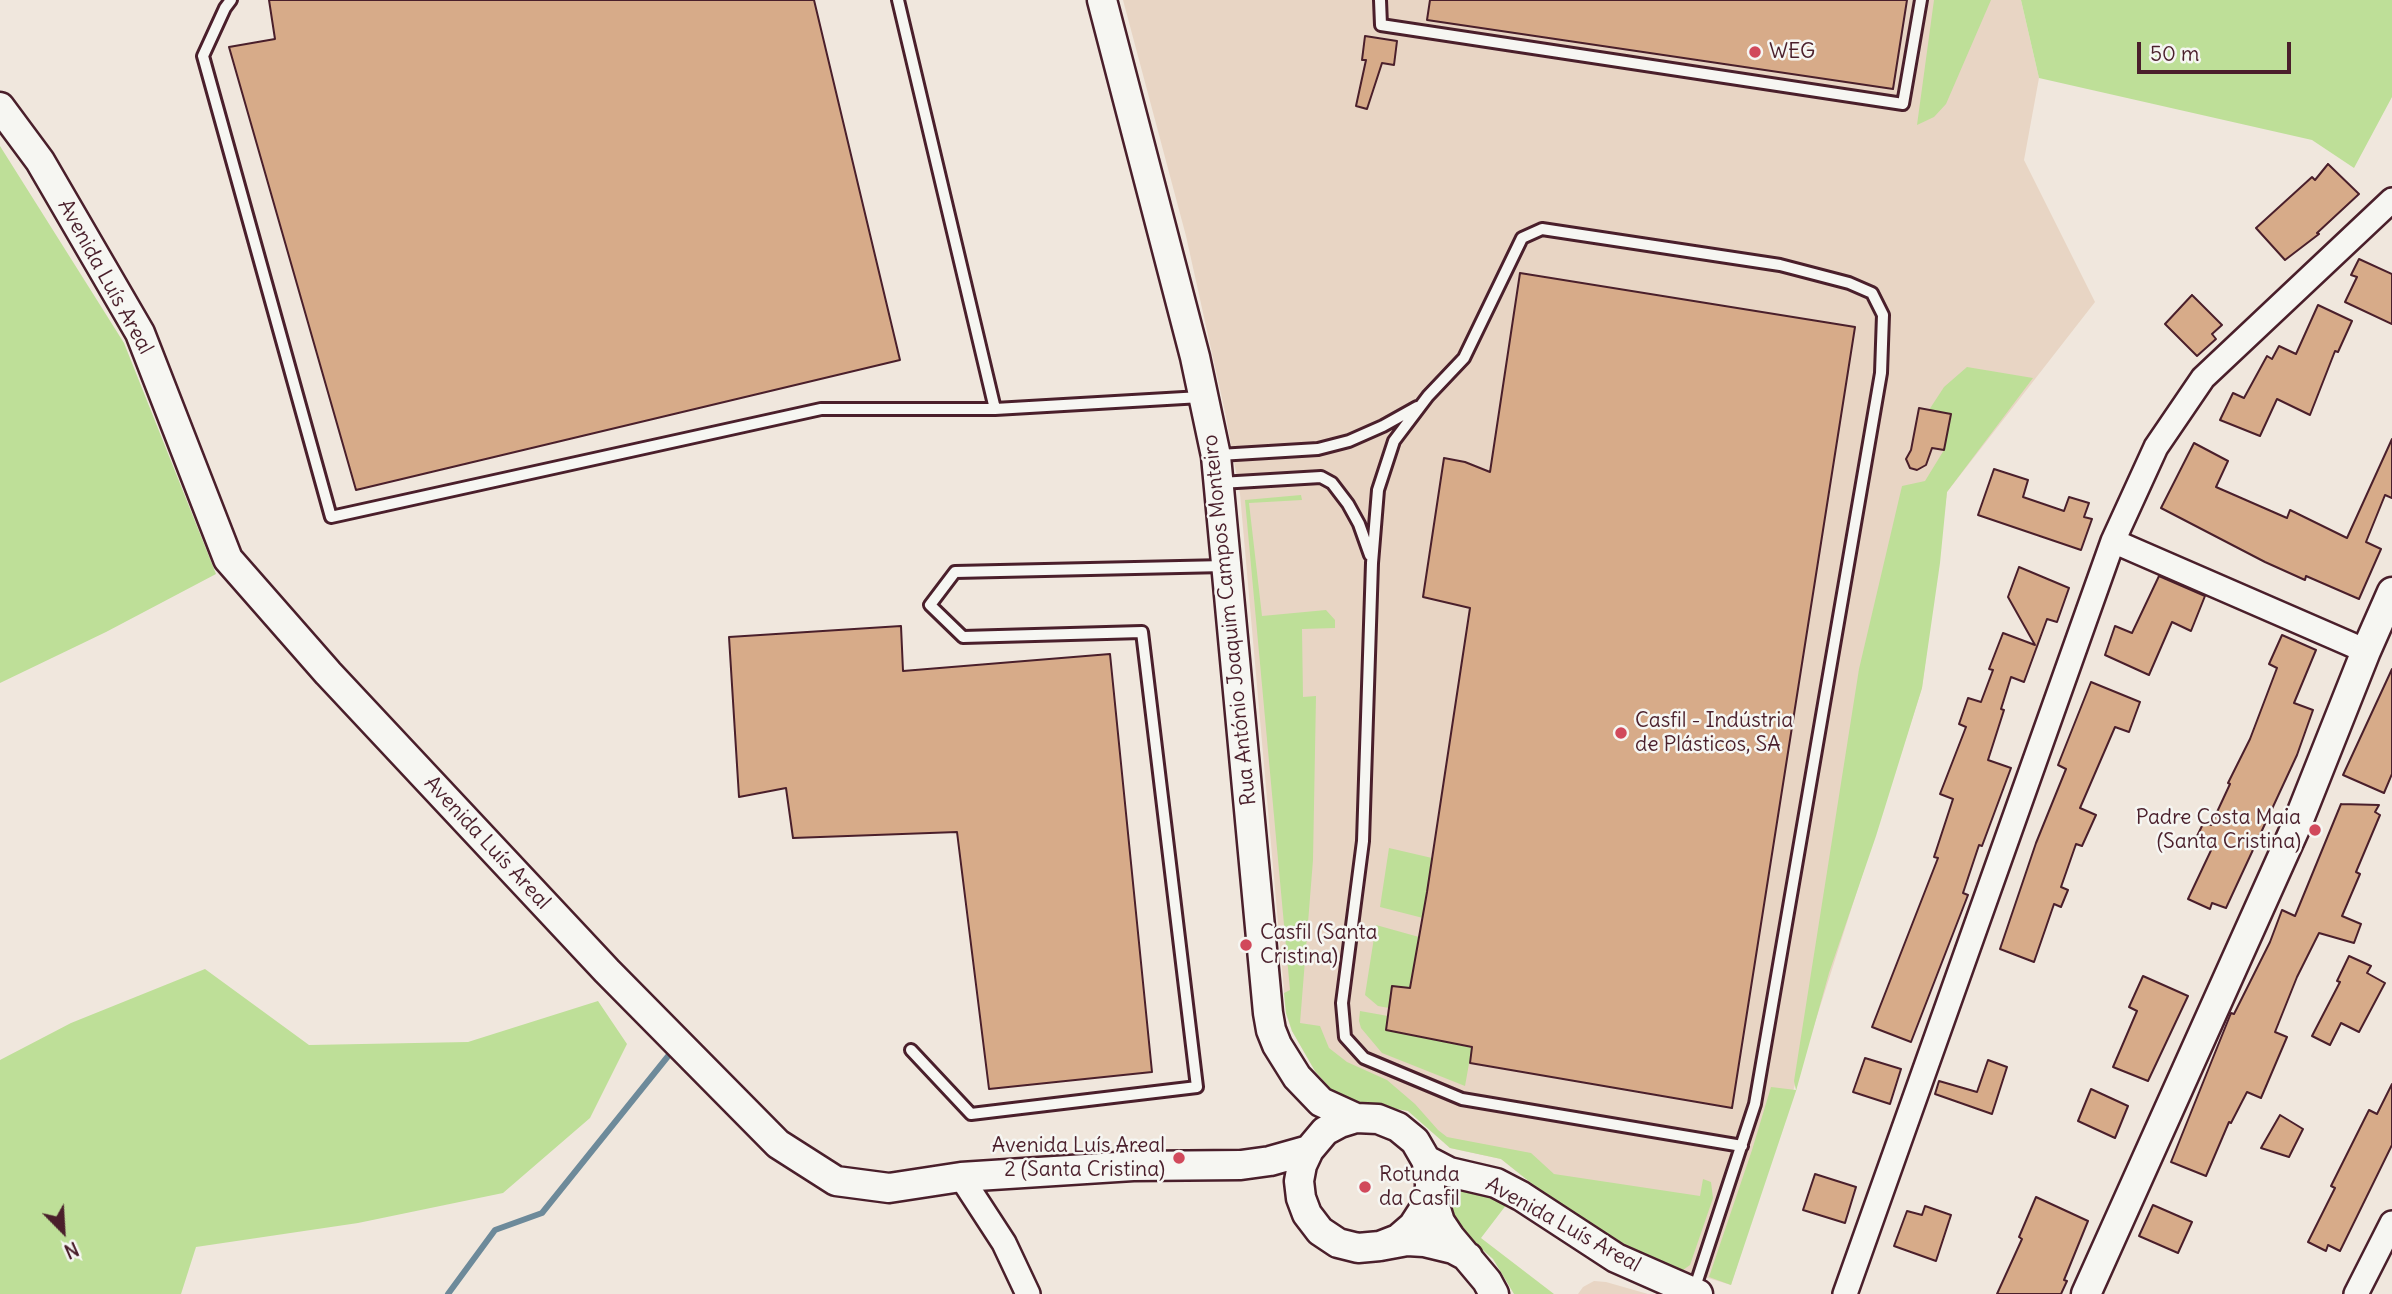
<!DOCTYPE html>
<html>
<head>
<meta charset="utf-8">
<style>
	body { margin:0 }
	#map { position:relative; width:2392px; height:1294px; overflow:hidden; background:#f0e7dd; font-family:Delius,sans-serif }
	canvas { display:block }
	.north { position:absolute; left:28px; top:1196px; width:70px; height:70px; -webkit-text-stroke:5px #f6f6f2; paint-order:stroke; rotate:156deg; font-size:19px; font-weight:700; line-height:28px; text-align:center; color:#4a1f2b }
	.north::after { content:''; display:block; margin:auto; width:24px; height:32px; background:#4a1f2b; clip-path:polygon(50% 0,100% 100%,50% 72%,0 100%) }
	.scale { position:absolute; left:2137px; top:42px; width:154px; height:32px; box-sizing:border-box; border:4px solid #4a1f2b; border-top:0; padding-left:9px; font-size:21px; line-height:24px; white-space:nowrap; color:#4a1f2b; -webkit-text-stroke:5px #f6f6f2; paint-order:stroke }
</style>
</head>
<body>
<div id="map">
<canvas width="2392" height="1294"></canvas>
<div class="north">N</div>
<div class="scale">50 m</div>
</div>
<script>
const ctx = document.querySelector('canvas').getContext('2d');
ctx.lineJoin = 'round';
function paint(path, color) {
  ctx.fillStyle = color;
  ctx.fill(path, 'evenodd');
}
function shape(rows) {
  const path = new Path2D();
  for (const r of rows) {
    path.moveTo(r[0], r[1]);
    for (let i = 2; i < r.length; i += 2) path.lineTo(r[i], r[i + 1]);
  }
  return path;
}
function trace(path, color, width, dash) {
  ctx.strokeStyle = color;
  ctx.lineWidth = width;
  ctx.lineCap = dash ? 'butt' : 'round';
  ctx.setLineDash(dash || []);
  ctx.stroke(path);
}
function label(font, color, halo, rows, align = 'center') {
  ctx.font = font + ' Delius,sans-serif';
  ctx.lineWidth = 5;
  ctx.setLineDash([]);
  ctx.textBaseline = 'middle';
  ctx.strokeStyle = halo;
  ctx.fillStyle = color;
  for (const [text, x, y, turn = 0] of rows) {
    ctx.save();
    ctx.translate(x, y);
    ctx.rotate((+turn || 0) * Math.PI / 180);
    ctx.textAlign = isNaN(turn) ? turn : align;
    if (halo) ctx.strokeText(text, 0, 0);
    ctx.fillText(text, 0, 0);
    ctx.restore();
  }
}
paint(shape([
	[1123,0,2021,0,2039,78,2024,160,2095,302,1947,492,1922,688,1731,1285,1615,1250,1501,1159,1450,1148,1408,1111,1339,1098,1315,1071,1292,1031,1286,1013,1240,494,1225,412,1186,236],
	[1594,1281,1606,1282,1648,1294,1578,1294,1583,1287]
]), '#e8d5c4');
paint(shape([
	[1934,0,1991,0,1946,104,1934,117,1917,125],
	[2021,0,2392,0,2392,97,2354,168,2312,140,2039,78],
	[0,146,124,343,216,574,106,632,0,683],
	[1967,367,2033,378,1947,492,1940,563,1922,688,1876,836,1829,973,1796,1091,1731,1285,1709,1277,1752,1150,1771,1087,1796,1090,1794,1081,1859,669,1902,486,1925,481,1944,450,1951,415,1929,410,1944,387],
	[1301,495,1302,500,1249,503,1262,616,1326,610,1335,620,1335,628,1302,629,1303,697,1316,696,1313,860,1300,1023,1320,1026,1329,1048,1347,1062,1387,1080,1415,1104,1438,1130,1447,1137,1531,1153,1554,1174,1700,1196,1703,1179,1711,1182,1713,1198,1690,1265,1683,1270,1615,1250,1501,1159,1450,1148,1408,1111,1339,1098,1315,1071,1292,1031,1286,1013,1284,993,1290,990,1245,500],
	[1389,848,1432,858,1423,918,1380,907],
	[1376,925,1419,937,1410,988,1392,986,1389,1008,1378,1006,1365,995],
	[205,969,309,1045,468,1042,598,1001,627,1044,590,1118,503,1193,358,1223,196,1247,181,1294,0,1294,0,1060,71,1023],
	[1360,1011,1388,1016,1387,1030,1472,1047,1465,1086,1382,1053,1361,1028,1359,1021],
	[1470,1188,1510,1200,1481,1238,1554,1294,1514,1294,1493,1259,1477,1245,1458,1234,1448,1216,1449,1202,1454,1195]
]), '#bedf98');
trace(shape([
	[448,1294,495,1230,542,1213,673,1050]
]), '#6d8a9a', 6);
const building = shape([
	[269,0,814,0,900,360,356,490,229,47,275,39,269,0],
	[1430,0,1907,0,1893,89,1427,20,1430,0],
	[1365,36,1397,41,1394,65,1382,63,1367,109,1356,106,1366,60,1362,60,1365,36],
	[2328,164,2359,194,2317,233,2319,234,2285,260,2256,228,2312,177,2315,180,2328,164],
	[2359,259,2392,274,2392,324,2345,302,2357,277,2351,275,2359,259],
	[1520,273,1855,327,1732,1108,1470,1063,1472,1047,1386,1030,1392,986,1410,988,1427,892,1470,608,1423,597,1444,458,1465,462,1490,472,1520,273],
	[2192,295,2222,325,2212,334,2216,339,2197,356,2165,324,2192,295],
	[2318,305,2352,321,2338,352,2335,351,2310,415,2277,399,2260,436,2220,420,2233,393,2244,398,2267,356,2272,359,2279,346,2296,354,2318,305],
	[1919,408,1951,414,1944,450,1932,448,1926,465,1917,470,1910,468,1906,459,1911,450,1919,408],
	[2392,439,2392,498,2385,495,2366,542,2381,549,2359,599,2306,576,2305,580,2265,562,2161,508,2194,443,2228,461,2216,487,2287,518,2290,510,2347,538,2392,439],
	[1994,469,2028,480,2023,497,2064,511,2069,497,2089,503,2084,517,2092,519,2081,550,1978,515,1994,469],
	[2019,567,2069,588,2057,622,2047,619,2024,682,2011,677,2001,709,2004,710,1988,760,2011,768,1982,846,1979,845,1963,893,1968,895,1911,1042,1872,1027,1938,858,1934,857,1953,799,1940,794,1966,727,1959,724,1968,698,1981,702,1993,670,1989,669,2003,633,2035,645,2008,597,2019,567],
	[2159,576,2205,596,2191,631,2172,622,2149,675,2105,655,2115,626,2132,633,2159,576],
	[901,626,903,671,1110,654,1152,1072,989,1089,957,832,793,838,786,788,739,797,729,637,901,626],
	[2282,635,2316,650,2294,703,2313,710,2297,755,2226,908,2212,903,2210,909,2188,899,2214,844,2197,836,2204,822,2211,825,2230,784,2228,783,2250,739,2277,668,2269,664,2282,635],
	[2392,669,2392,774,2384,793,2343,775,2392,669],
	[2091,682,2140,702,2129,732,2115,727,2080,808,2096,815,2082,846,2076,844,2061,887,2068,890,2061,907,2054,904,2034,962,2000,949,2036,843,2066,769,2058,765,2091,682],
	[2341,804,2379,805,2375,812,2380,815,2356,872,2360,874,2342,916,2361,924,2354,943,2319,933,2297,977,2275,1032,2287,1037,2261,1098,2247,1092,2231,1123,2229,1122,2206,1176,2171,1162,2231,1013,2234,1014,2270,942,2282,910,2295,916,2341,804],
	[2349,956,2371,966,2367,973,2385,983,2359,1032,2341,1023,2330,1045,2312,1036,2340,982,2337,981,2349,956],
	[2143,976,2188,996,2148,1081,2113,1067,2137,1011,2129,1007,2143,976],
	[1865,1058,1901,1069,1890,1104,1853,1092,1865,1058],
	[1988,1060,2007,1067,1992,1114,1935,1094,1939,1081,1977,1092,1988,1060],
	[2392,1084,2392,1145,2340,1251,2328,1245,2326,1251,2308,1242,2335,1188,2331,1186,2369,1110,2377,1114,2392,1084],
	[2091,1089,2128,1106,2115,1138,2078,1121,2091,1089],
	[2280,1115,2303,1129,2289,1157,2261,1148,2280,1115],
	[1815,1174,1856,1187,1845,1223,1803,1210,1815,1174],
	[2036,1197,2088,1221,2064,1280,2067,1281,2061,1294,1997,1294,2022,1239,2019,1237,2036,1197],
	[2153,1205,2192,1222,2178,1253,2139,1236,2153,1205],
	[1925,1206,1951,1215,1936,1261,1894,1246,1907,1211,1922,1215,1925,1206]
]);
paint(building, '#d7ab89');
trace(building, '#4a1f2b', 2);
const service = shape([
	[231,0,225,8,203,56,331,517,821,409,995,409,1201,397],
	[898,0,995,409],
	[1380,0,1381,25,1903,104,1921,0],
	[1219,455,1318,449,1349,441,1383,426,1417,407],
	[1220,483,1321,477,1332,483,1348,504,1359,524,1370,555],
	[911,1050,971,1114,1197,1087,1142,632,963,637,930,605,955,572,1225,566],
	[1694,1290,1755,1104,1881,373,1883,315,1872,293,1849,283,1780,265,1542,229,1522,238,1464,358,1428,396,1394,441,1378,490,1372,563,1363,841,1342,1003,1345,1037,1364,1058,1462,1099,1742,1146]
]);
const minor = shape([
	[2113,541,2366,651],
	[961,1177,1004,1243,1028,1294],
	[1845,1294,2113,541,2156,447,2203,378,2392,200],
	[2356,1294,2392,1223]
]);
const tertiary = shape([
	[1102,0,1195,357,1216,456,1268,1013,1271,1030,1277,1045,1297,1077,1321,1102,1356,1118],
	[0,107,40,161,140,333,228,559,328,673,607,971,778,1144,836,1181,889,1188,961,1177,1133,1166,1241,1165,1270,1161,1309,1150],
	[1426,1160,1449,1172,1496,1183,1521,1196,1616,1258,1698,1294],
	[1430,1190,1440,1222,1450,1237,1487,1281,1494,1294],
	[1380,1246,1398,1239,1413,1226,1424,1209,1430,1190,1430,1175,1426,1160,1415,1141,1398,1127,1378,1119,1356,1118,1340,1123,1325,1131,1309,1150,1302,1165,1299,1181,1301,1198,1307,1214,1320,1231,1338,1243,1358,1248,1380,1246,1407,1241,1424,1242,1453,1249,1468,1257],
	[2086,1294,2298,822,2366,651,2392,592]
]);
trace(service, '#4a1f2b', 16);
trace(minor, '#4a1f2b', 28);
trace(tertiary, '#4a1f2b', 33);
trace(service, '#f6f6f2', 10);
trace(minor, '#f6f6f2', 23);
trace(tertiary, '#f6f6f2', 28);
for (const [x, y, r, color] of [
	[1755,52,7,"#d1495b"],
	[1621,733,7,"#d1495b"],
	[2315,830,7,"#d1495b"],
	[1246,945,7,"#d1495b"],
	[1179,1158,7,"#d1495b"],
	[1365,1187,7,"#d1495b"]
]) {
  const dot = new Path2D();
  dot.arc(x, y, r, 0, 2 * Math.PI);
  ctx.fillStyle = color;
  ctx.fill(dot);
  trace(dot, '#f6f6f2', 2.5);
}
label('21px', '#4a1f2b', '#f6f6f2', [
	["WEG",1769,52],
	["Casfil - Indústria",1635,721],
	["de Plásticos, SA",1635,745],
	["Padre Costa Maia",2301,818,"right"],
	["(Santa Cristina)",2301,842,"right"],
	["Casfil (Santa",1260,933],
	["Cristina)",1260,957],
	["Avenida Luís Areal",1165,1146,"right"],
	["2 (Santa Cristina)",1165,1170,"right"],
	["Rotunda",1379,1175],
	["da Casfil",1379,1199]
], 'left');
label('21px', '#4a1f2b', '#f6f6f2', [
	["Avenida Luís Areal",105,277,61],
	["Rua António Joaquim Campos Monteiro",1230,620,-96],
	["Avenida Luís Areal",487,843,47],
	["Avenida Luís Areal",1563,1225,29]
]);
</script>
</body>
</html>
